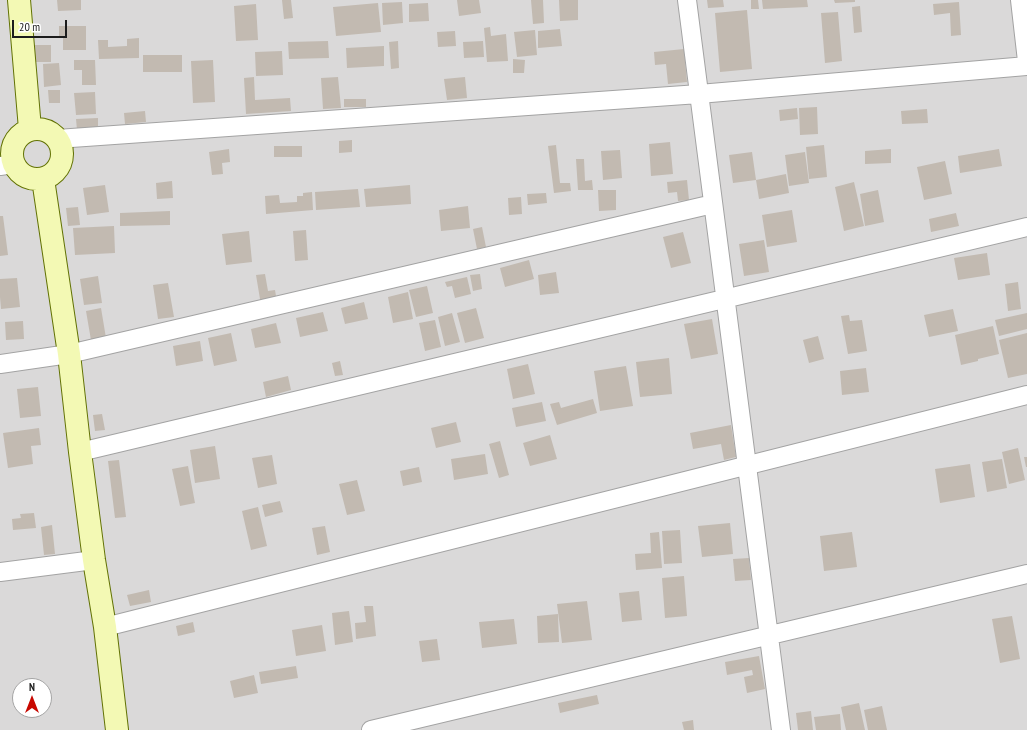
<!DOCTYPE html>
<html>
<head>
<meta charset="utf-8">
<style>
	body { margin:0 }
	#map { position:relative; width:1027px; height:730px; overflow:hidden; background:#eeeae1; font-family:"PT Sans Narrow",sans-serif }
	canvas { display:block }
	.north { position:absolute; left:12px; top:678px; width:40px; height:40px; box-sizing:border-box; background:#fff; border:1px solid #a4a4a4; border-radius:50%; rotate:0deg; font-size:11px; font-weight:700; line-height:16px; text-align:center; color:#1c1c1c }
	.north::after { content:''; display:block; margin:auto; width:14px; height:18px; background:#c80800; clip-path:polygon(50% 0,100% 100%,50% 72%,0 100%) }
	.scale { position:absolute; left:12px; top:20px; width:55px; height:18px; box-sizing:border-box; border:2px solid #1c1c1c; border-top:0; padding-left:5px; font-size:12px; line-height:14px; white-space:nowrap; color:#1c1c1c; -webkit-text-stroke:3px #fff; paint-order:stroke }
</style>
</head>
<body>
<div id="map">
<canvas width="1027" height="730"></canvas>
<div class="north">N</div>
<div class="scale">20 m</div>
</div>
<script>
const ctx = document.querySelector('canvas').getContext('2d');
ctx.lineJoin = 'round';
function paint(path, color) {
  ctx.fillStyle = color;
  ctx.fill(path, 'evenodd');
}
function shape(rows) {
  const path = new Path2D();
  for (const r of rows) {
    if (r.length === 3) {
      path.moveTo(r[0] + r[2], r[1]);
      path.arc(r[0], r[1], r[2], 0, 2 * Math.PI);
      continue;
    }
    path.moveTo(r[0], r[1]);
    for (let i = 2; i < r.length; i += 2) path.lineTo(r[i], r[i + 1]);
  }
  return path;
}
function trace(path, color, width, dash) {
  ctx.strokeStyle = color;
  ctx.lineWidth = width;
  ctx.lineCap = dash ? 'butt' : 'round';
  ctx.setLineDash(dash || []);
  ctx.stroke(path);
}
paint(shape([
	[0,0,1027,0,1027,730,0,730],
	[20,686,44,686,44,710,20,710]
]), '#dad9d9');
paint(shape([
	[57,0,81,0,81,10,58,11],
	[282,0,291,0,293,18,284,19],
	[457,0,479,0,481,13,459,16],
	[531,0,543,0,544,23,533,24],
	[559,0,578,0,578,20,560,21],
	[707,0,723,0,724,7,708,8],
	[751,0,758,0,759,9,751,9],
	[762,0,807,0,808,7,763,9],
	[834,0,855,0,855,2,835,3],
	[402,2,403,23,383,25,382,3],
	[959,2,961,35,951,36,950,13,934,15,933,4],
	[378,3,381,32,336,36,333,7],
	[428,3,429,21,409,22,409,4],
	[256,4,258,40,236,41,234,6],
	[860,6,862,32,854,33,852,7],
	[747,10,752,69,720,72,715,13],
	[838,12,842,61,825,63,821,13],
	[59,26,86,26,86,50,63,50,63,38,59,38],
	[490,27,491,36,506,34,508,61,487,62,484,28],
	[560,29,562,46,538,48,538,31],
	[535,30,537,55,517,57,514,32],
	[455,31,456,46,438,47,437,32],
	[139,38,139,58,99,59,98,40,108,40,108,47,127,46,127,39],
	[328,41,329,58,289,59,288,42],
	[398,41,399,68,391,69,389,42],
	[483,41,484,57,464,58,463,42],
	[34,45,51,45,51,62,34,62],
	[384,46,384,66,347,68,346,48],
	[684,49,687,82,668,84,666,64,655,65,654,52],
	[282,51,283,75,256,76,255,52],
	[143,55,182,55,182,72,143,72],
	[513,59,525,60,524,73,513,73],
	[74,60,95,60,96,85,82,85,82,70,74,70],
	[213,60,215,102,193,103,191,61],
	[59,63,61,85,44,87,43,64],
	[254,77,255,100,290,98,291,111,246,114,244,78],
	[338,77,341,108,323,109,321,78],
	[465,77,467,98,447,100,444,79],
	[48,90,60,90,60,103,49,103],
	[95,92,96,114,76,115,74,93],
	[344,99,366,99,366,107,344,107],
	[817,107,818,134,800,135,799,108],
	[797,108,798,119,780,121,779,110],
	[927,109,928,123,902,124,901,111],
	[145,111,146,122,125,124,124,113],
	[98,118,98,128,77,130,76,119],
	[352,140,352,152,339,153,339,141],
	[670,142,673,174,651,176,649,144],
	[556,145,560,183,570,183,571,191,554,193,548,146],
	[824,145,827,177,809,179,806,147],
	[274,146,302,146,302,157,274,157],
	[229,149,230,162,222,163,223,174,212,175,209,152],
	[891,149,891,163,865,164,865,151],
	[999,149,1002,166,960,173,958,156],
	[620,150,622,178,603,180,601,151],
	[752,152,756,180,733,183,729,155],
	[805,152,809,183,789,186,785,155],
	[576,159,584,159,585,181,592,180,593,190,578,190],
	[945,161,952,194,924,200,917,167],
	[786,174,789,193,759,199,756,180],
	[687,180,689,200,678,201,677,192,668,193,667,182],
	[172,181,173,198,157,199,156,183],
	[854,182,864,226,844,231,835,187],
	[105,185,109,212,87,215,83,188],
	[410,185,411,204,366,207,364,189],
	[358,189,360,207,316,210,315,192],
	[598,190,616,190,616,210,599,211],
	[878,190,884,222,865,226,860,194],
	[312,192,313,210,266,214,265,196,279,195,280,203,297,202,297,196,303,196,303,193],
	[546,193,547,203,528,205,527,194],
	[521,197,522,214,509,215,508,198],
	[468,206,470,228,441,231,439,210],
	[78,207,80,225,68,226,66,208],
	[792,210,797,242,767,247,762,215],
	[170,211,170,225,120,226,120,213],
	[956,213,959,226,931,232,929,219],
	[0,216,3,216,8,255,0,256],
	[114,226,115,253,75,255,73,228],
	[482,227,486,247,477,249,473,229],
	[306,230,308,260,295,261,293,231],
	[249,231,252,262,226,265,222,234],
	[683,232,691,263,671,268,663,237],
	[764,240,769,272,744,276,739,244],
	[987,253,990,275,958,280,954,258],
	[529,260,534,279,505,287,500,268],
	[556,272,559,293,540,295,538,275],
	[265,274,268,291,275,290,277,302,261,305,256,275],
	[480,274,482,289,473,291,470,275],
	[98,276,102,303,84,305,80,279],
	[467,277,471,294,455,298,452,286,447,287,445,282],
	[17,278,20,307,1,309,0,297,0,279],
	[1018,282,1021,309,1008,311,1005,284],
	[168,283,174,317,158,319,153,285],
	[427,286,433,313,416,317,409,290],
	[408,292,413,319,393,323,388,297],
	[364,302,368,319,345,324,341,308],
	[101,308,107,344,92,346,86,311],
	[476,308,484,338,465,343,457,313],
	[953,309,958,331,929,337,924,315],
	[323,312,328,331,300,337,296,318],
	[452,313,460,342,445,346,438,317],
	[1027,313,1027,329,999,336,995,320],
	[849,315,850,321,862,320,867,351,848,354,841,316],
	[712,319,718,354,691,359,684,324],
	[435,320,441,347,425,351,419,323],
	[23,321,24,339,6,340,5,322],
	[276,323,281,343,255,348,251,329],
	[993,326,999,354,978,359,978,361,961,365,955,335],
	[231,333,237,361,214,366,208,338],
	[1027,333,1027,374,1008,378,999,340],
	[818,336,824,359,809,363,803,340],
	[200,341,203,361,176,366,173,346],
	[669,358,672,394,640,397,636,362],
	[340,361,343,375,335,376,332,363],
	[528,364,535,394,513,399,507,369],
	[626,366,633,406,600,411,594,371],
	[866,368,869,392,842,395,840,371],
	[288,376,291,390,266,397,263,382],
	[38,387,41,416,20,418,17,389],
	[593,399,597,413,557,425,550,404,559,402,561,408],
	[542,402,546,421,516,427,512,408],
	[102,414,105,430,95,431,93,415],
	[456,422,461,442,436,448,431,428],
	[731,425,736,457,724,460,721,444,693,449,690,433],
	[39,428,41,445,31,446,33,464,8,468,3,433],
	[550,435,557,459,530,466,523,443],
	[500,441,509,475,499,478,489,444],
	[215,446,220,479,195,483,190,450],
	[1018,448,1025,480,1009,484,1002,452],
	[485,454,488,474,454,480,451,459],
	[272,455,277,484,258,488,252,458],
	[1024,457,1027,457,1027,467,1026,467],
	[1002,459,1007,488,987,492,982,462],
	[119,460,126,517,115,518,108,461],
	[970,464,975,497,940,503,935,469],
	[188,466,195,503,180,506,172,469],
	[419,467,422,482,403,486,400,471],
	[357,480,365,511,347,515,339,484],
	[280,501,283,512,265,517,262,505],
	[258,507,267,546,251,550,242,511],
	[34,513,36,528,13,530,12,519,21,518,20,514],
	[730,523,733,554,702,557,698,526],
	[52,525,55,554,44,555,41,527],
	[325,526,330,552,317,555,312,528],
	[680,530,682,563,664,564,662,531],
	[659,532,662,568,636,570,635,554,651,553,650,533],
	[852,532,857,567,824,571,820,536],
	[749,558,751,580,735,581,733,559],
	[684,576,687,616,665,618,662,578],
	[149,590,151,602,130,606,127,595],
	[639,591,642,620,622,622,619,593],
	[587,601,592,640,562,643,557,604],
	[364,606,373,606,376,636,356,639,355,623,366,622],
	[349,611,353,642,335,645,332,613],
	[558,614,559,642,538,643,537,616],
	[1012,616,1020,659,1000,663,992,619],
	[514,619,517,644,482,648,479,622],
	[193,622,195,632,178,636,176,626],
	[322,625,326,651,296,656,292,630],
	[437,639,440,660,422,662,419,641],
	[759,656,765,689,747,693,744,677,753,675,752,670,727,675,725,662],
	[296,666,298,678,261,684,259,672],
	[254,675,258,693,234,698,230,681],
	[597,695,599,704,560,713,558,703],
	[859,703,865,730,846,730,841,707],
	[882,706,887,730,868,730,864,710],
	[811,711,813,730,798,730,796,713],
	[840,714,841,730,816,730,814,717],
	[693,720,694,730,684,730,682,722]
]), '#c2bab1');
const street = shape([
	[687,0,781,730],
	[1020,0,1027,61],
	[57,139,699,94,1027,66],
	[0,166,13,164],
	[0,364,69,354,713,204],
	[80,452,1027,227],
	[0,572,94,560],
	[105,627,1027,395],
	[371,730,1027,574]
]);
const secondary = shape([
	[19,0,30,129],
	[37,154,25],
	[43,179,69,354,80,452,94,560,105,627,117,730]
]);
trace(street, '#a3a3a3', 20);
trace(secondary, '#627204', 24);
trace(street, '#fff', 18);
trace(secondary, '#f3f9b4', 22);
</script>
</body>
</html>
